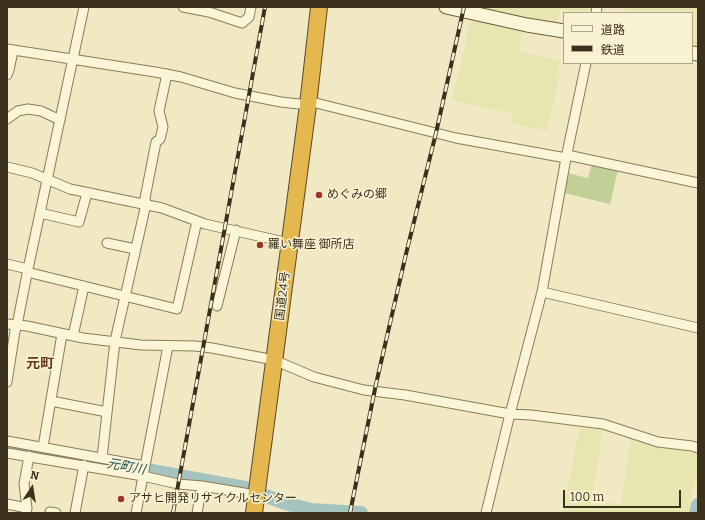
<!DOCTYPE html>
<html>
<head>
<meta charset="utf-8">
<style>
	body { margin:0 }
	#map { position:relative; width:705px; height:520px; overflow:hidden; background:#f1e9c3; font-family:Bitter,"Noto Sans JP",serif }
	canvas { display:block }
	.frame { position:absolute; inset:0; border:8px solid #3c301d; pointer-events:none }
	.legend { position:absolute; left:563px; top:12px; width:130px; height:52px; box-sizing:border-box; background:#f8f2d3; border:1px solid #ada48a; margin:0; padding:5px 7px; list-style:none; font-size:12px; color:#3c301d }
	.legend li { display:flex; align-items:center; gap:8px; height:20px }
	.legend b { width:20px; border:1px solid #ada48a }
	.north { position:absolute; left:12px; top:468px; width:40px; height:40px; -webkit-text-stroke:3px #f8f2d3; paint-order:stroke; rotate:12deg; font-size:11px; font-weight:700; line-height:16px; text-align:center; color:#3c301d }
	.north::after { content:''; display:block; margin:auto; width:14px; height:18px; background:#3c301d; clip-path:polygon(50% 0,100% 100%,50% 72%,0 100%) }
	.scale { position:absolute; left:563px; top:490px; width:118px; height:18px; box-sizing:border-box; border:2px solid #3c301d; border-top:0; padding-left:5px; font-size:12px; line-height:14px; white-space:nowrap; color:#3c301d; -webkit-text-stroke:3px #f8f2d3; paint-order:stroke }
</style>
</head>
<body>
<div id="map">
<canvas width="705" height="520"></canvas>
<div class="frame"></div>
<ul class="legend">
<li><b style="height:5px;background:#fbf5d7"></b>道路</li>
<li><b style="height:5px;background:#3c301d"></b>鉄道</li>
</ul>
<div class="north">N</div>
<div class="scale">100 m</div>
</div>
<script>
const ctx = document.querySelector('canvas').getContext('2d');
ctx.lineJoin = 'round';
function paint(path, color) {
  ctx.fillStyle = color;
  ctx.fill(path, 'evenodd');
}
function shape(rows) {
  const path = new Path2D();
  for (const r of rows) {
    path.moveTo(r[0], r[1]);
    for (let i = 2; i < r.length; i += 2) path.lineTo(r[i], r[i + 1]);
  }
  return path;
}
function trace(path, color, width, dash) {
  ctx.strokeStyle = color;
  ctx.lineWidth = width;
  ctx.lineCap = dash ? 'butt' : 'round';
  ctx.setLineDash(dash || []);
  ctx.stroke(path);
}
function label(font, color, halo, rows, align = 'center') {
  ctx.font = font + ' Bitter,"Noto Sans JP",serif';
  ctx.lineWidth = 3;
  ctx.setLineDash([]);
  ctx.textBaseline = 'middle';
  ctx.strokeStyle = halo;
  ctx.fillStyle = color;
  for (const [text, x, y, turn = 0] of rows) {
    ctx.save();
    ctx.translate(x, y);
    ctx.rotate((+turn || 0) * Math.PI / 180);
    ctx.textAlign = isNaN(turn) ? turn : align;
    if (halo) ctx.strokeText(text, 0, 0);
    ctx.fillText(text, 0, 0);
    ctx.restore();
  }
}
paint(shape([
	[476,7,592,7,592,13,580,13,560,9,556,25,520,18],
	[626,7,698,7,698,49,692,48,692,13,625,13],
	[471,18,524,30,519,51,560,61,557,74,560,75,547,131,511,123,513,114,452,100],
	[580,424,603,428,592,500,621,504,631,438,698,453,698,474,696,478,688,513,563,513]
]), '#e7e6b0');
paint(shape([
	[593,160,619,166,610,204,560,192,563,172,588,178]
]), '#c1d096');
trace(shape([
	[7,446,109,464],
	[130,467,245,488],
	[266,496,285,503,311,510,361,513],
	[696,513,698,505]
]), '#a5c4bf', 14);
const street = shape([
	[183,7,209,12,242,23,249,17,251,7],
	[596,13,597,7],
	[7,49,155,72,181,77,235,93,281,102,308,105],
	[7,75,9,70,13,51],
	[308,101,456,138,566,158],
	[7,119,18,111,28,109,41,111,60,120],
	[567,155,698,183],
	[7,167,32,173,70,189,162,208,205,224,289,243],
	[40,213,79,222,87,193],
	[107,243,135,249],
	[7,264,28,269],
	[27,272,177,309,197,221],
	[542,292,698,328],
	[217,306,236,230],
	[7,324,27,326,83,338,141,345,195,346,212,348,274,360,314,377,364,390,405,395,510,414,531,415,603,424,658,442,692,446,698,448],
	[73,336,84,286],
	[7,382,15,331,17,325,28,269,84,7],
	[51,401,107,412],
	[7,441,145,466],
	[43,447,62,334],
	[7,453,143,476,178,484,202,486,256,495],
	[102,458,115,341,146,204,145,198,156,142,160,139,163,127,159,111,167,74],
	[7,504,27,508],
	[50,512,56,513],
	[26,513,27,508,24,484,29,456],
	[75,513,84,465],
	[136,513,168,346],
	[197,513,202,486],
	[486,513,510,414,542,292,566,158,586,63]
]);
const secondary = shape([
	[446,7,527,25,564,31],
	[692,53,698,54]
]);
const highway = shape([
	[254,513,308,105,319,7]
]);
trace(street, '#8d7b58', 11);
trace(secondary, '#6f5c3c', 15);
trace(highway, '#5a482d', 18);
trace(street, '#fbf5d7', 9);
trace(secondary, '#fbf5d7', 13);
trace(highway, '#e5b74f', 16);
const rail = shape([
	[173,513,265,7],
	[350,513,376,384,406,254,436,133,464,7]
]);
trace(rail, '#3c301d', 4);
trace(rail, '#f8f2d3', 2.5, [8]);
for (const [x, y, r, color] of [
	[319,195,4,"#a03424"],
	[260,245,4,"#a03424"],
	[121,499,4,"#a03424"]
]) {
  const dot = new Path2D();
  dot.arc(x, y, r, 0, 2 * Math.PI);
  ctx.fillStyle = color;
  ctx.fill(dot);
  trace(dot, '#f8f2d3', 1.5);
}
label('12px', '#3c301d', '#f8f2d3', [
	["めぐみの郷",327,195],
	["羅い舞座 御所店",268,245],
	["アサヒ開発リサイクルセンター",129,499]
], 'left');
label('12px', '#3c301d', '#f8f2d3', [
	["国道24号",283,296,-83]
]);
label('italic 13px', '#2c595c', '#f8f2d3', [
	["元町川",126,467,10]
]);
label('bold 14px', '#6b361a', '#f8f2d3', [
	["元町",40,364]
]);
</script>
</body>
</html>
